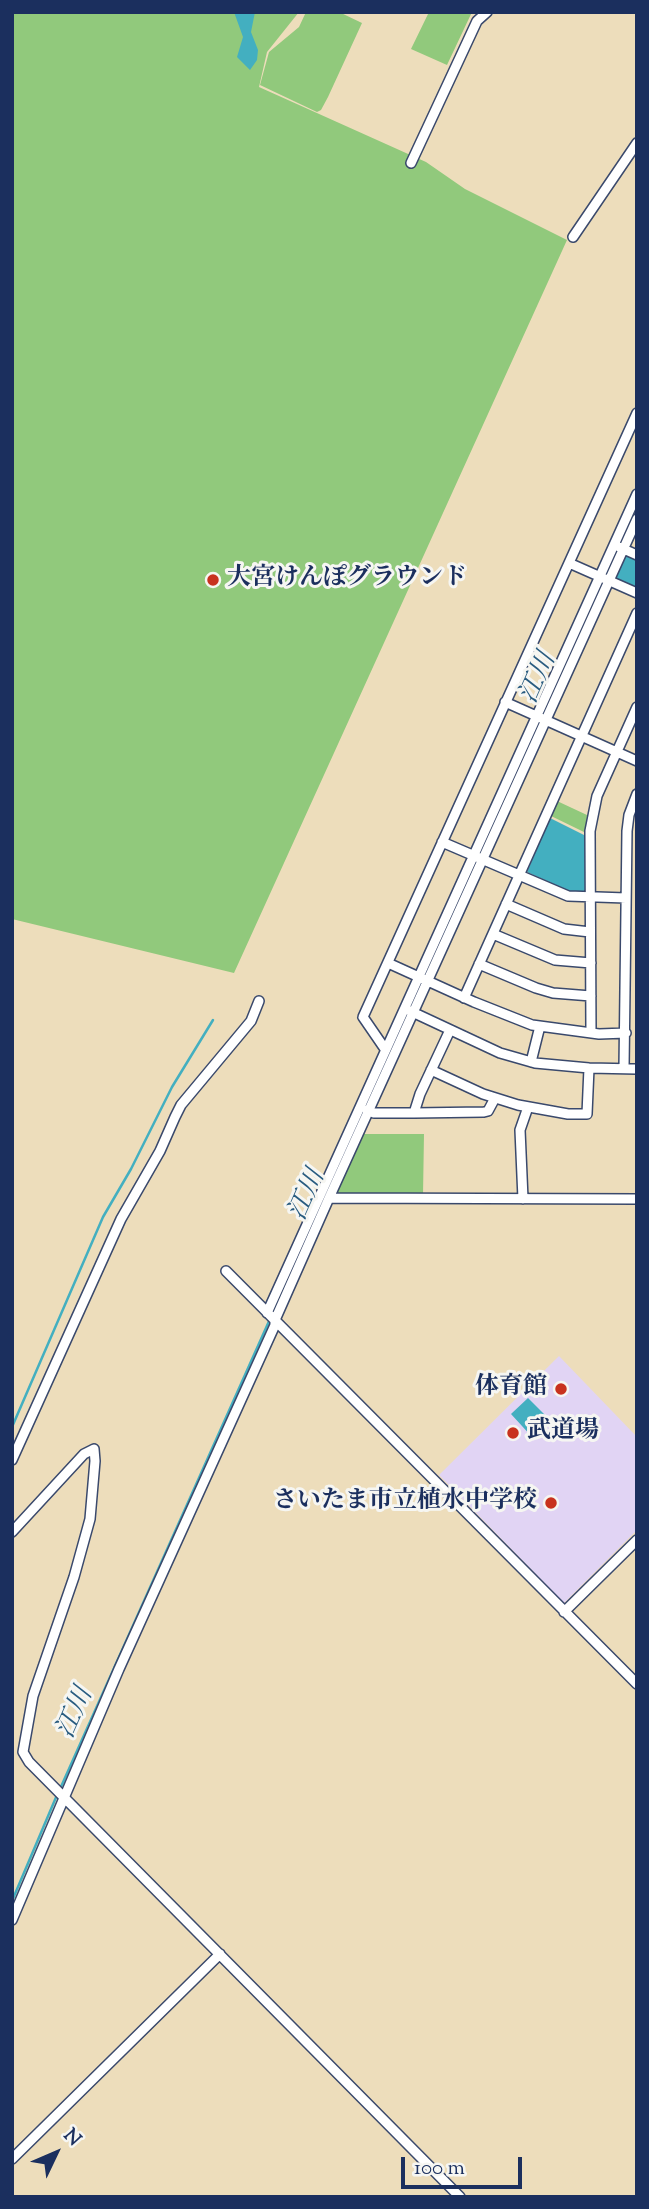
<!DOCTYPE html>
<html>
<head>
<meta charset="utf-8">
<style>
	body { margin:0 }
	#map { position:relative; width:649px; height:2209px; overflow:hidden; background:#edddbb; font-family:"Sorts Mill Goudy",serif }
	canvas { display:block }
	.frame { position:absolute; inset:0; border:14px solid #1b2f5e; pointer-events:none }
	.north { position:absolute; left:21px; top:2118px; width:70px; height:70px; -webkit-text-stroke:5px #f6f6f2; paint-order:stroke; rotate:46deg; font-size:19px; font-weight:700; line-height:28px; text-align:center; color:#1b2f5e }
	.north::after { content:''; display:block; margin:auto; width:24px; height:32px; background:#1b2f5e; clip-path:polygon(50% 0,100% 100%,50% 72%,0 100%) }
	.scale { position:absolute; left:401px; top:2157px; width:121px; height:32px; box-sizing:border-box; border:4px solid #1b2f5e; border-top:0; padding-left:9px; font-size:21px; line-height:24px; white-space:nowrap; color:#1b2f5e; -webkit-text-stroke:5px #f6f6f2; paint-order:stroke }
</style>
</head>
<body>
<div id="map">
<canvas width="649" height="2209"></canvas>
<div class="frame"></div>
<div class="north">N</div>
<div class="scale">100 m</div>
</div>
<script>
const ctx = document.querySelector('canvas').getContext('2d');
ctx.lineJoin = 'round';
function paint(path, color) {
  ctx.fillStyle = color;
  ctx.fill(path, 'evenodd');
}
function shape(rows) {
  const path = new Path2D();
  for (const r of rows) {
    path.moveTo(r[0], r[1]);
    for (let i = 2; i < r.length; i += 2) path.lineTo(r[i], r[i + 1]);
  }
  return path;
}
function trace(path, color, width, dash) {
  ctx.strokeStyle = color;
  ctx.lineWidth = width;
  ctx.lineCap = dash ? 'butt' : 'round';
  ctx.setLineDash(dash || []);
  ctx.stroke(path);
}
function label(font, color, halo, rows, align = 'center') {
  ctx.font = font + ' "Sorts Mill Goudy","Noto Serif JP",serif';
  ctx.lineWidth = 6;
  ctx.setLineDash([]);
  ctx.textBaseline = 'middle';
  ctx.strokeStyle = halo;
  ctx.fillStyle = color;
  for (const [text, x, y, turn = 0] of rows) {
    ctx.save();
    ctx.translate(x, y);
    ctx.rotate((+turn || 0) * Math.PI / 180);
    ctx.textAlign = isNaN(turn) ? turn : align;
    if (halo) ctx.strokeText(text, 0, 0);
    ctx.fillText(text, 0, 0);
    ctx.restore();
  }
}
paint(shape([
	[559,1356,637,1437,637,1530,564,1603,439,1475]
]), '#e1d4f4');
paint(shape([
	[12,12,299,12,267,52,259,87,426,162,465,189,567,240,234,973,12,919],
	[306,12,339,12,362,23,328,97,321,110,317,112,260,85,269,52,299,27],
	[429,12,472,12,447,65,411,49],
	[557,801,587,815,586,833,551,816],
	[363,1134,424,1134,423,1195,334,1195]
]), '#91c97c');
paint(shape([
	[234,12,255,12,251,32,258,50,257,60,250,70,237,57,243,37],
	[626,553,637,558,637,589,615,579],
	[550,818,586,836,586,892,569,891,527,872],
	[528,1398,551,1421,533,1438,511,1414]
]), '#43afc0');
trace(shape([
	[619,544,637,506],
	[605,576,617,550],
	[480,854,602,582],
	[411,1007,477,860],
	[386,1061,408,1013],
	[272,1313,323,1201],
	[12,1427,103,1217,131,1169,172,1087,213,1020],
	[60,1789,270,1319],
	[12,1901,57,1795]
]), '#43afc0', 2.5);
const minor = shape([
	[411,163,477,21,487,12],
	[573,237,637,143],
	[619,547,637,555],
	[569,563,637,593],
	[505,702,637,761],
	[442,842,568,896,626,898],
	[506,904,564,929,590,932],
	[493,934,555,960,591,963],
	[388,963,474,1002,532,1025,599,1034,626,1033],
	[479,964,536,988,553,993,591,996],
	[464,998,637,613],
	[408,1010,500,1053,535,1063,589,1068,637,1069],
	[591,1033,590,831,597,796,637,707],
	[385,1049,363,1017,637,413],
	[531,1062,540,1026],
	[624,1068,627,831,629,815,637,794],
	[431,1070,483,1094,518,1105,568,1114,587,1114,589,1068],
	[367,1110,374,1113,414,1113,420,1094,450,1030],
	[414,1113,484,1112,488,1111,495,1098],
	[329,1198,637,1199],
	[523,1199,520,1130,528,1107],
	[226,1271,637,1684],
	[267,1313,637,494],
	[12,1460,121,1219,160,1151,175,1117,181,1105,251,1021,259,1001],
	[12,1532,84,1454,94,1449,95,1461,90,1519,74,1577,33,1696,23,1752,29,1762,460,2197],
	[564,1612,637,1540],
	[12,1920,119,1669,275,1325,275,1320,329,1198,637,519],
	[12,2159,220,1954]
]);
trace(minor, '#3a496c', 12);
trace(minor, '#fff', 9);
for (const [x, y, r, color] of [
	[213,580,7,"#c8321e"],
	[561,1389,7,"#c8321e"],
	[513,1433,7,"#c8321e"],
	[551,1503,7,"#c8321e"]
]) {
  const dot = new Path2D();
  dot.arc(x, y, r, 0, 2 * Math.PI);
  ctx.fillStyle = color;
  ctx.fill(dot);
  trace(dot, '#f6f6f2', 2.5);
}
label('bold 24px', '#1b2f5e', '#f6f6f2', [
	["大宮けんぽグラウンド",227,580],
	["体育館",547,1389,"right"],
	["武道場",527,1433],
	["さいたま市立植水中学校",537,1503,"right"]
], 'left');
label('italic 26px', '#295c80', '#f6f6f2', [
	["江川",540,679,-66],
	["江川",309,1196,-66],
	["江川",77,1714,-66]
]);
</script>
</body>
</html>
